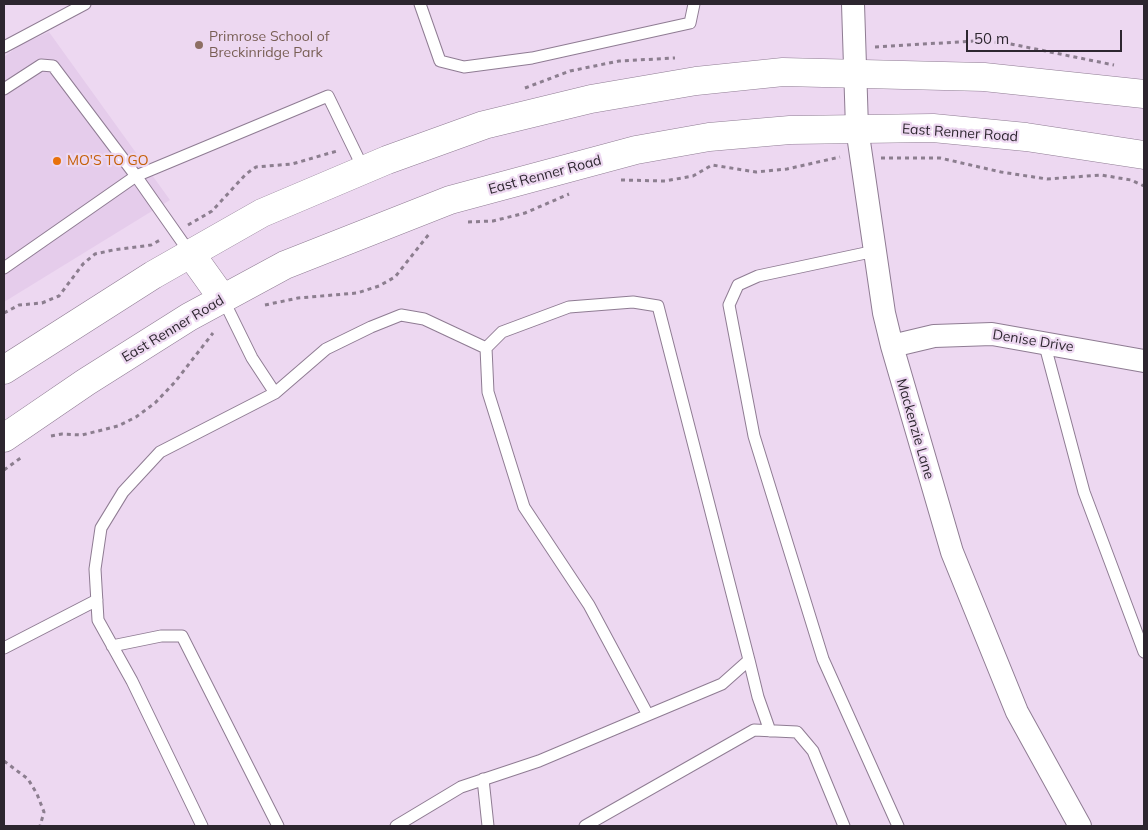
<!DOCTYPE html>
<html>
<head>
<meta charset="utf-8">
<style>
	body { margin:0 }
	#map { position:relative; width:1148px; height:830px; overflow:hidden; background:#edd8f1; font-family:Mulish,sans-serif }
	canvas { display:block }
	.frame { position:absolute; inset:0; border:5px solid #2d262f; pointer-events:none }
	.scale { position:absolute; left:966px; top:30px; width:156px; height:22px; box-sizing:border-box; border:2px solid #2d262f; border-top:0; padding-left:6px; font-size:15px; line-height:18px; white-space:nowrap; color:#2d262f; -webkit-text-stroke:4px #edd8f1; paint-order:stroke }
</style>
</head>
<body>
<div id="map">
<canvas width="1148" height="830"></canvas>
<div class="frame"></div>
<div class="scale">50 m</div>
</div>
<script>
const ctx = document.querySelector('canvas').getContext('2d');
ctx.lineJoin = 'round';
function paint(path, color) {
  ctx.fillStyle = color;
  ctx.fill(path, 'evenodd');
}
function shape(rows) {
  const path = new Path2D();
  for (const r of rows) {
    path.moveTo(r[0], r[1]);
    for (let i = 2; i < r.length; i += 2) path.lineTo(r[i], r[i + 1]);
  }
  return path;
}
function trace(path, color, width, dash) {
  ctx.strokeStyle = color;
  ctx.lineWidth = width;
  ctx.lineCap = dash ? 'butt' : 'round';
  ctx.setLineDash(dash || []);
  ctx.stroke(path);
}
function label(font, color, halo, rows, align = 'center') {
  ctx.font = font + ' Mulish,sans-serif';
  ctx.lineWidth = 4.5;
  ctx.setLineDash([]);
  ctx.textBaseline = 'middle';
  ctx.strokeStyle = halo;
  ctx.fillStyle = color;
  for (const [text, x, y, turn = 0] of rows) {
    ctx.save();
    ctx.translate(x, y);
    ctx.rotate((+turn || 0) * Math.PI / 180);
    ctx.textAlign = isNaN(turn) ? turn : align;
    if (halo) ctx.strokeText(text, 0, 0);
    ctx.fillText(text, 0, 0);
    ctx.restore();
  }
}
paint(shape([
	[49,32,170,200,4,302,4,57,20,45]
]), '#e5cceb');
const lane = shape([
	[420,4,440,61,464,67,532,58,690,23,694,4],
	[4,47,85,4],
	[4,89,41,65,53,66,136,176,190,253],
	[875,251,758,276,738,285,729,305,754,436,823,659,898,826],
	[4,268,136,176,328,96,364,170],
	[223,299,252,358,275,393],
	[1044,342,1084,492,1144,652],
	[112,646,161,636,182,636,278,826],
	[4,648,97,600],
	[749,660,758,697,770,731],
	[483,779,488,826],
	[202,826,132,681,98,620,95,569,101,528,123,492,160,452,275,393,326,349,371,327,401,315,424,319,486,348],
	[396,826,461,787,539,761,648,715,722,684,749,660,658,306,633,302,569,307,502,332,486,348,488,392,524,507,589,605,648,715],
	[585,826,754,730,797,732,813,751,844,826]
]);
const street = shape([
	[853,4,857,128,884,313,892,346,952,552,1017,712,1080,826],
	[892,346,934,336,992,334,1144,361]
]);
const secondary = shape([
	[190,253,223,299],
	[4,370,153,275,262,213,387,160,484,125,591,99,696,81,783,72,984,77,1144,94],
	[4,438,86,382,189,317,285,265,450,200,636,150,709,137,790,130,933,128,1026,137,1144,155]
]);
trace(lane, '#8f7c93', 13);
trace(street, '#8f7c93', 24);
trace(secondary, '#8f7c93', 29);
trace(shape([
	[875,47,974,41,1006,43,1114,65],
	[525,88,570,71,619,61,675,58],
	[881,158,940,158,1001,172,1047,179,1101,175,1131,180,1144,186],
	[621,180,665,181,693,176,712,165,756,172,787,169,840,157],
	[468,222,493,221,525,213,569,194],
	[188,225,212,211,246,174,256,167,292,164,337,151],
	[265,305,298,298,357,293,379,286,395,277,429,234],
	[4,313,19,305,42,303,59,296,83,264,95,254,113,250,151,245,162,239],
	[51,436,62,434,82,435,118,426,136,417,155,403,175,382,213,333],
	[4,470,22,457],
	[4,761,28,779,37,794,44,812,40,826]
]), '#8c7e8f', 3, [4, 4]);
trace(lane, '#fff', 11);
trace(street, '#fff', 22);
trace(secondary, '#fff', 28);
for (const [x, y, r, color] of [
	[199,45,5,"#8d6e63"],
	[57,161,5,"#e8710a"]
]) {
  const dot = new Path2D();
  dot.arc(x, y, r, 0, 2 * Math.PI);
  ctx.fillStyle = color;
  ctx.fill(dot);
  trace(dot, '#edd8f1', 2);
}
label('14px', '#785e54', '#edd8f1', [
	["Primrose School of",209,37],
	["Breckinridge Park",209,53]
], 'left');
label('14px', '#2d262f', '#edd8f1', [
	["East Renner Road",960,133,4],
	["East Renner Road",545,175,-15],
	["East Renner Road",173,329,-31],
	["Denise Drive",1033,341,9],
	["Mackenzie Lane",915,429,74]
]);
label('14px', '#c56008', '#edd8f1', [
	["MO'S TO GO",67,161]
], 'left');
</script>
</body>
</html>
